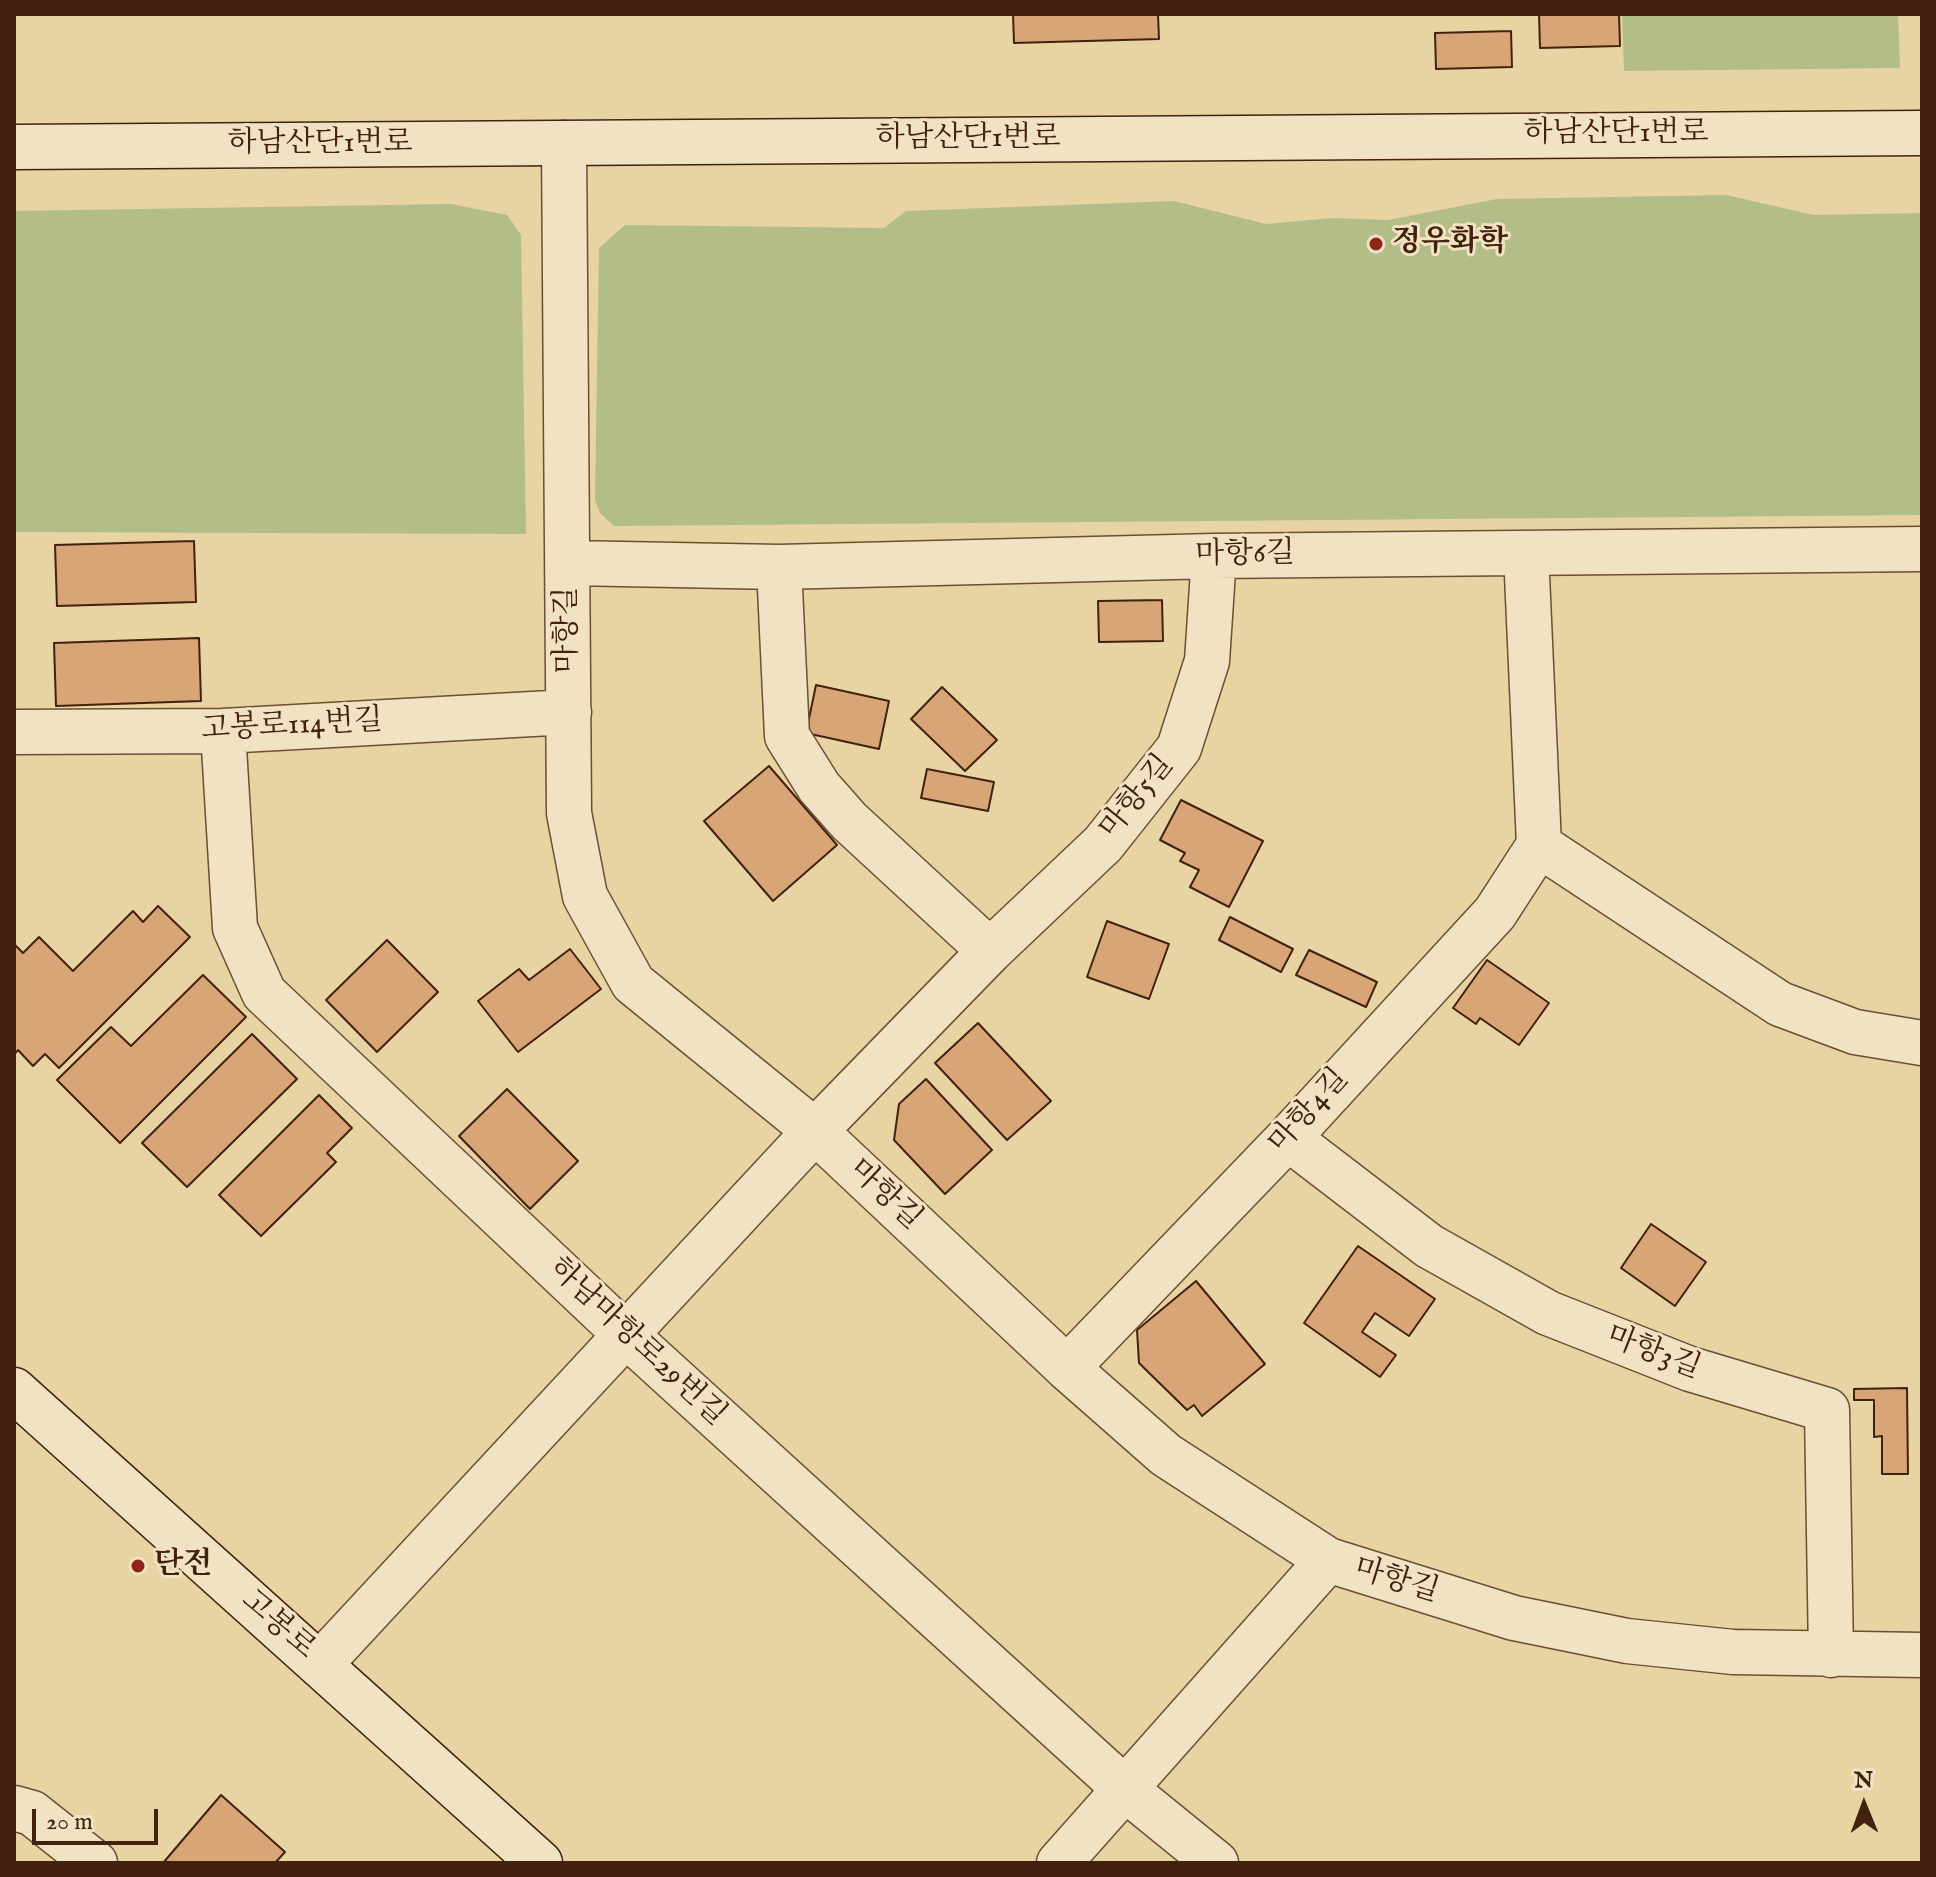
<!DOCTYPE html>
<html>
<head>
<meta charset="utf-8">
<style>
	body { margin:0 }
	#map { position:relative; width:1936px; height:1877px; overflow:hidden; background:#e8d3a3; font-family:"IM FELL English",serif }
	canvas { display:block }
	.frame { position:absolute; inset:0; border:16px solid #42210e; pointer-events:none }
	.north { position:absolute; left:1824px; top:1765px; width:80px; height:80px; -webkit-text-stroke:6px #f0e2c3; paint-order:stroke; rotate:359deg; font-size:22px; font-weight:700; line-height:32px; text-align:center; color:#42210e }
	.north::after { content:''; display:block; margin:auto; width:28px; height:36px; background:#42210e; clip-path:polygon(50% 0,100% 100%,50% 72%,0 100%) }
	.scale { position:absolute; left:32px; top:1809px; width:126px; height:36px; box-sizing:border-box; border:4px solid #42210e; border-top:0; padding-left:10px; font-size:24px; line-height:28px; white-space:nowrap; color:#42210e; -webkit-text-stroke:6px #f0e2c3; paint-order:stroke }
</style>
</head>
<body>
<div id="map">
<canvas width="1936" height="1877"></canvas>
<div class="frame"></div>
<div class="north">N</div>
<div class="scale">20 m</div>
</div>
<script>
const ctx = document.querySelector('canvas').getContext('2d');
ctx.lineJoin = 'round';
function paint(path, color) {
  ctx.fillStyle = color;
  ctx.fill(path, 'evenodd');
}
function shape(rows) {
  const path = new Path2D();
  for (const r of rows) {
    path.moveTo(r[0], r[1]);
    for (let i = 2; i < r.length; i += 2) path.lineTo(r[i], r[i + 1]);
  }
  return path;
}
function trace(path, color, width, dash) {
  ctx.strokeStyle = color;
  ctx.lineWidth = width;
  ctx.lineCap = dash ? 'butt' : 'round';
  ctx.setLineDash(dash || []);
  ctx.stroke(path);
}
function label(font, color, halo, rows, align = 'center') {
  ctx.font = font + ' "IM FELL English","Noto Serif KR",serif';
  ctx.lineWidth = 6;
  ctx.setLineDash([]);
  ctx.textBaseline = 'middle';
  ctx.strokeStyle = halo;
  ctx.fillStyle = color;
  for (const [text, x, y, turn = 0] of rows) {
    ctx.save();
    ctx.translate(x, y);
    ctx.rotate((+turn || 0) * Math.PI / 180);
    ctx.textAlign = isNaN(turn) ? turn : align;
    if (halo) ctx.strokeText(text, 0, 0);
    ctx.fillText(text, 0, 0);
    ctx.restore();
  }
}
paint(shape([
	[1622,14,1898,14,1900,68,1624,71],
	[1726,195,1814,215,1922,213,1922,515,614,526,600,513,595,499,599,248,625,225,884,228,906,211,1174,201,1266,224,1332,218,1388,220,1497,199],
	[451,204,507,215,521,235,526,534,14,532,14,211]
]), '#b3bd87');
const building = shape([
	[1013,14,1158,14,1159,39,1014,43,1013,14],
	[1539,14,1619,14,1620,46,1540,48,1539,14],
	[1511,31,1512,67,1436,69,1435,33,1511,31],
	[194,541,196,602,57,606,55,545,194,541],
	[1162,600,1163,641,1099,642,1098,601,1162,600],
	[199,638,201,701,56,706,54,643,199,638],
	[816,685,889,701,879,749,806,733,816,685],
	[942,687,997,740,965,771,911,719,942,687],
	[769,766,837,845,773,901,704,821,769,766],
	[927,769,994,782,988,811,921,798,927,769],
	[1181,800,1263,841,1229,907,1190,887,1199,870,1180,861,1185,853,1160,840,1181,800],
	[158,906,190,937,59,1068,45,1054,33,1066,18,1050,14,1055,14,944,23,953,39,937,73,971,133,911,143,922,158,906],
	[1230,917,1293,949,1281,972,1219,940,1230,917],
	[1107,921,1169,944,1149,999,1087,977,1107,921],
	[387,940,438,992,377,1052,326,1000,387,940],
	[570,949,601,989,518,1052,478,1001,519,969,529,980,570,949],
	[1309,950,1377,982,1366,1007,1296,975,1309,950],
	[1487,960,1549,1003,1519,1045,1480,1018,1476,1024,1453,1008,1487,960],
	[203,975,246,1017,120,1143,57,1080,111,1027,131,1046,203,975],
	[978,1023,1051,1101,1007,1140,935,1063,978,1023],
	[252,1034,297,1079,187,1187,142,1143,252,1034],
	[926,1079,992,1150,945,1194,894,1140,899,1104,926,1079],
	[507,1089,578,1161,530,1209,459,1136,507,1089],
	[319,1095,352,1128,327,1153,336,1162,261,1236,219,1195,319,1095],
	[1651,1224,1706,1262,1675,1306,1621,1268,1651,1224],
	[1358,1246,1435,1299,1409,1336,1375,1313,1362,1332,1396,1355,1380,1377,1304,1323,1358,1246],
	[1196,1281,1265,1364,1202,1416,1194,1405,1187,1410,1139,1363,1137,1330,1196,1281],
	[1907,1388,1908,1474,1882,1474,1882,1436,1874,1437,1874,1400,1854,1400,1854,1389,1907,1388],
	[221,1795,285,1852,275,1863,163,1863,221,1795]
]);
paint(building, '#d7a576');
trace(building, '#42210e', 2);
const street = shape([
	[564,143,569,813,585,896,633,983,815,1131,1067,1368,1166,1455,1328,1560,1514,1618,1627,1641,1733,1652,1922,1655],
	[569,563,779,567,1214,556,1922,549],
	[779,567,787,736,819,787,849,821,990,951],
	[223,731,235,928,264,993,624,1333,1125,1789,1216,1863],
	[14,732,223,731,569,712],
	[1539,845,1780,1004,1855,1032,1922,1043],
	[1288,1138,1429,1246,1548,1313,1690,1369,1827,1410,1831,1655],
	[1067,1368,1288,1138,1495,913,1539,845,1526,553],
	[320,1664,815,1131,990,951,1103,844,1179,748,1207,661,1214,556],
	[14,1808,32,1813,95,1863],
	[1059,1863,1328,1560]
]);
const secondary = shape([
	[14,147,1922,133],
	[14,1390,540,1863]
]);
trace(street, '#6c4e33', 47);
trace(secondary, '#42210e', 47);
trace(street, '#f0e2c3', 44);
trace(secondary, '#f0e2c3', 44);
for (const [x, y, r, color] of [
	[1376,244,8,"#8f2418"],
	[138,1566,8,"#8f2418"]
]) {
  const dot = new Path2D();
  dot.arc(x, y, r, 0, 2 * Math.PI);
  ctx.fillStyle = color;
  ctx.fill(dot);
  trace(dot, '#f0e2c3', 3);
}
label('30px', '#42210e', '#f0e2c3', [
	["하남산단1번로",1616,135],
	["하남산단1번로",968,140],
	["하남산단1번로",320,145],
	["마항6길",1245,556,-1],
	["마항길",569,630,-90],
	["고봉로114번길",292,727,-3],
	["마항5길",1138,798,-51],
	["마항4길",1310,1112,-48],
	["마항길",884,1196,43],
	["하남마항로29번길",636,1343,43],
	["마항3길",1653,1354,21],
	["마항길",1396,1582,17],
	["고봉로",277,1626,41]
]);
label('bold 30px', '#42210e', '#f0e2c3', [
	["정우화학",1392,244],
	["단전",154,1566]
], 'left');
</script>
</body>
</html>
